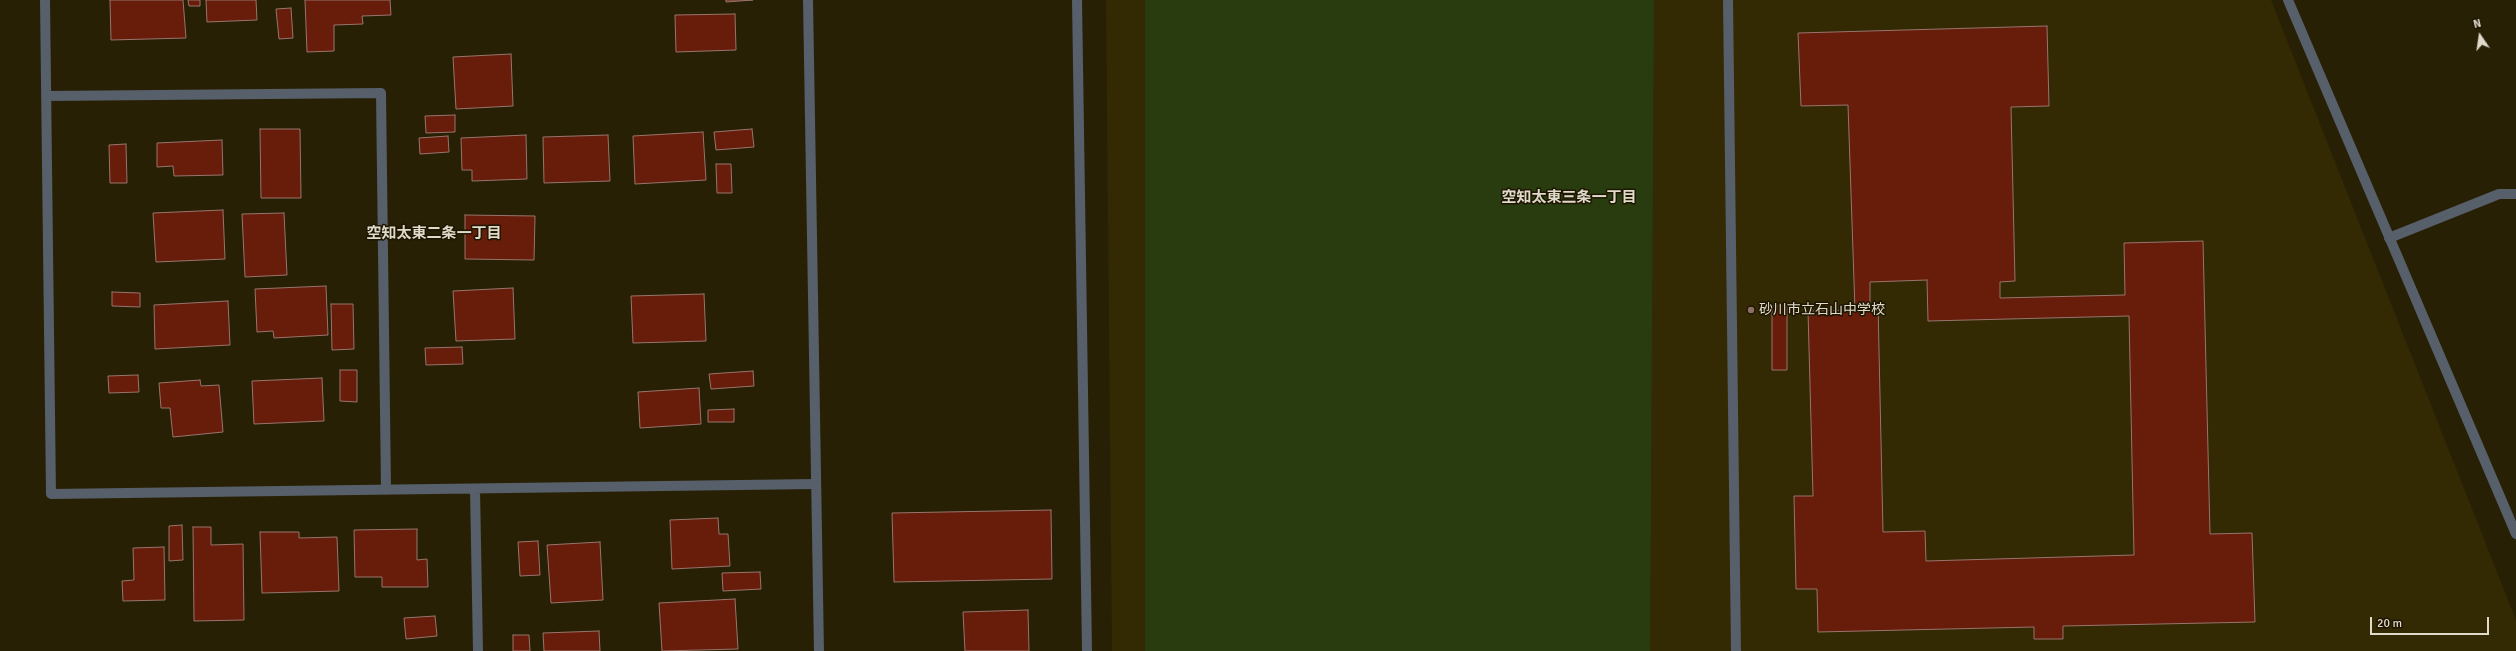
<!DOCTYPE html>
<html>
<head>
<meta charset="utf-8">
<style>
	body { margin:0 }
	#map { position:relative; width:2516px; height:651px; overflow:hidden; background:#282004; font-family:Signika,sans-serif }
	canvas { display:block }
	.north { position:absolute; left:2460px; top:16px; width:40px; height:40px; -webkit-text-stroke:3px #1e1600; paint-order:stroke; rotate:347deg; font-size:11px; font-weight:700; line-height:16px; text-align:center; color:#dfdaca }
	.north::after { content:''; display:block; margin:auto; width:14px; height:18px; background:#dfdaca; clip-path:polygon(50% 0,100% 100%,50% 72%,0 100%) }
	.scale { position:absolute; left:2370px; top:617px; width:119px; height:18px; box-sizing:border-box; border:2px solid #dfdaca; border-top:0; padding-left:5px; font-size:12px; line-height:14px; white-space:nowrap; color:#dfdaca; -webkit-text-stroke:3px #1e1600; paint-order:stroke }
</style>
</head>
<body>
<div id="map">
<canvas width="2516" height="651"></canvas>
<div class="north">N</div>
<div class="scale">20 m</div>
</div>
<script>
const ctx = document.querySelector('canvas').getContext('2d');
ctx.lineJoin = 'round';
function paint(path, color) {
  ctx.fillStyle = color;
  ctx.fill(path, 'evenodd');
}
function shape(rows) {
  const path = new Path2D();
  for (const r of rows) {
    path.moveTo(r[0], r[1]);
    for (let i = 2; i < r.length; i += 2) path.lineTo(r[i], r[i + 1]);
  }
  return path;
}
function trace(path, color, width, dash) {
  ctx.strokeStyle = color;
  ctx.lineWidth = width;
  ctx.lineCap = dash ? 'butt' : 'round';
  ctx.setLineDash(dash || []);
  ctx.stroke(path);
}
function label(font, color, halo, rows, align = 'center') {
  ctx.font = font + ' Signika,"Noto Sans JP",sans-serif';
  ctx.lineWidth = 3;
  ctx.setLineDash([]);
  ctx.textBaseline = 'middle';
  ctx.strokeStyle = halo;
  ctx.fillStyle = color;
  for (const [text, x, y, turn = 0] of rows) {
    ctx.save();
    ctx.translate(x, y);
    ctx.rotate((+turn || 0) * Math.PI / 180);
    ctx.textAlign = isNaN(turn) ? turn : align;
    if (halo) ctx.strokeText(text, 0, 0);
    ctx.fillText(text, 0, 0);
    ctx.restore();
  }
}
paint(shape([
	[1106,0,2271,0,2516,620,2516,651,1112,651]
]), '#332903');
paint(shape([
	[1145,0,1654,0,1650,651,1145,651]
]), '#293c10');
const building = shape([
	[110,0,183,0,186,38,111,40,110,0],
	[188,0,200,0,200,6,189,6,188,0],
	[206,0,256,0,257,20,207,22,206,0],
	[305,0,390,0,391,15,362,16,363,24,334,25,334,51,307,52,305,0],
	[726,0,753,0,726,2,726,0],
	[291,8,293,38,279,39,276,9,291,8],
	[735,14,736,50,676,52,675,15,735,14],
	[2047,26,2049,106,2011,107,2015,281,2000,282,2000,298,2125,295,2124,243,2203,241,2210,534,2252,533,2255,622,2063,626,2063,639,2034,639,2034,627,1818,632,1817,589,1796,589,1794,496,1813,496,1808,311,1855,310,1854,281,1848,105,1801,106,1798,33,2047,26],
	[1927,280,1928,321,2129,316,2134,555,1926,561,1925,531,1883,532,1878,305,1870,305,1870,282,1927,280],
	[511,54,513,106,456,109,453,57,511,54],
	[455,115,455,132,426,133,425,116,455,115],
	[260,129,300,129,301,198,261,198,260,129],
	[752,129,754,147,716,150,714,132,752,129],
	[703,132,706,180,635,184,633,136,703,132],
	[526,135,527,179,472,181,472,170,462,170,461,138,526,135],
	[608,135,610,181,544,183,543,137,608,135],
	[448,136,449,152,420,154,419,138,448,136],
	[222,140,223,175,174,176,173,166,157,167,157,143,222,140],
	[126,144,127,183,110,183,109,145,126,144],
	[716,164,731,164,732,193,717,193,716,164],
	[223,210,225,259,156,262,153,213,223,210],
	[284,213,287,275,245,277,242,214,284,213],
	[465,215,535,216,534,260,465,259,465,215],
	[326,286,328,335,274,338,273,331,257,332,255,289,326,286],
	[513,288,515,339,456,341,453,291,513,288],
	[112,292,140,293,140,307,112,306,112,292],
	[704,294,706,341,633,343,631,296,704,294],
	[228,301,230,345,155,349,154,305,228,301],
	[331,304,353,304,354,349,332,350,331,304],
	[1772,306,1787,306,1787,370,1772,370,1772,306],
	[462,347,463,364,426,365,425,348,462,347],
	[340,370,357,370,357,402,340,401,340,370],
	[753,371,754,386,711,389,709,374,753,371],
	[138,375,139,392,109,393,108,376,138,375],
	[322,378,324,421,254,424,252,381,322,378],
	[200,380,201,386,219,385,223,432,173,437,170,408,161,408,159,383,200,380],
	[699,388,701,424,640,428,638,392,699,388],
	[734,409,734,422,708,422,708,410,734,409],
	[1051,510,1052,579,894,582,892,513,1051,510],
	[718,518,719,534,728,534,730,566,672,569,670,520,718,518],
	[182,525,183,560,169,561,169,526,182,525],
	[193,527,211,527,211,545,243,544,244,620,194,621,193,527],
	[417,529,417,560,427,559,428,587,382,587,382,577,355,577,354,530,417,529],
	[260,532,299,532,299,538,337,537,339,591,262,593,260,532],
	[538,541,540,575,520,576,518,542,538,541],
	[600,542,603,600,551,603,547,545,600,542],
	[164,547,165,600,123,601,122,581,134,580,133,548,164,547],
	[760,572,761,589,723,591,722,573,760,572],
	[735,599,738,649,662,651,659,603,735,599],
	[1028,610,1029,651,965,651,963,612,1028,610],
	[435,616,437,636,406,639,404,618,435,616],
	[599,631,600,651,544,651,543,633,599,631],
	[513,635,529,635,530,651,513,651,513,635]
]);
paint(building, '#681c0a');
trace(building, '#97756d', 1);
trace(shape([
	[45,0,51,494,816,484],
	[1077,0,1087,651],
	[1728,0,1736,651],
	[46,96,381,93,386,490],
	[2389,238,2499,194,2516,194],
	[475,489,478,651]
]), '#565f6a', 10);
trace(shape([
	[808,0,819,651],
	[2288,0,2516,534]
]), '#565f6a', 10);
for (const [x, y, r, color] of [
	[1751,310,4,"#8d6e63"]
]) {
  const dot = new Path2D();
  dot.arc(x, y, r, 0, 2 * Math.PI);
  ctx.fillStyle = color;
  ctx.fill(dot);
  trace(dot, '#1e1600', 1.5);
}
label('14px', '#dfdaca', '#1e1600', [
	["砂川市立石山中学校",1759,310]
], 'left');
label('bold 15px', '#dfdaca', '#1e1600', [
	["空知太東三条一丁目",1569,198],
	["空知太東二条一丁目",434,234]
]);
</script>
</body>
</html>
